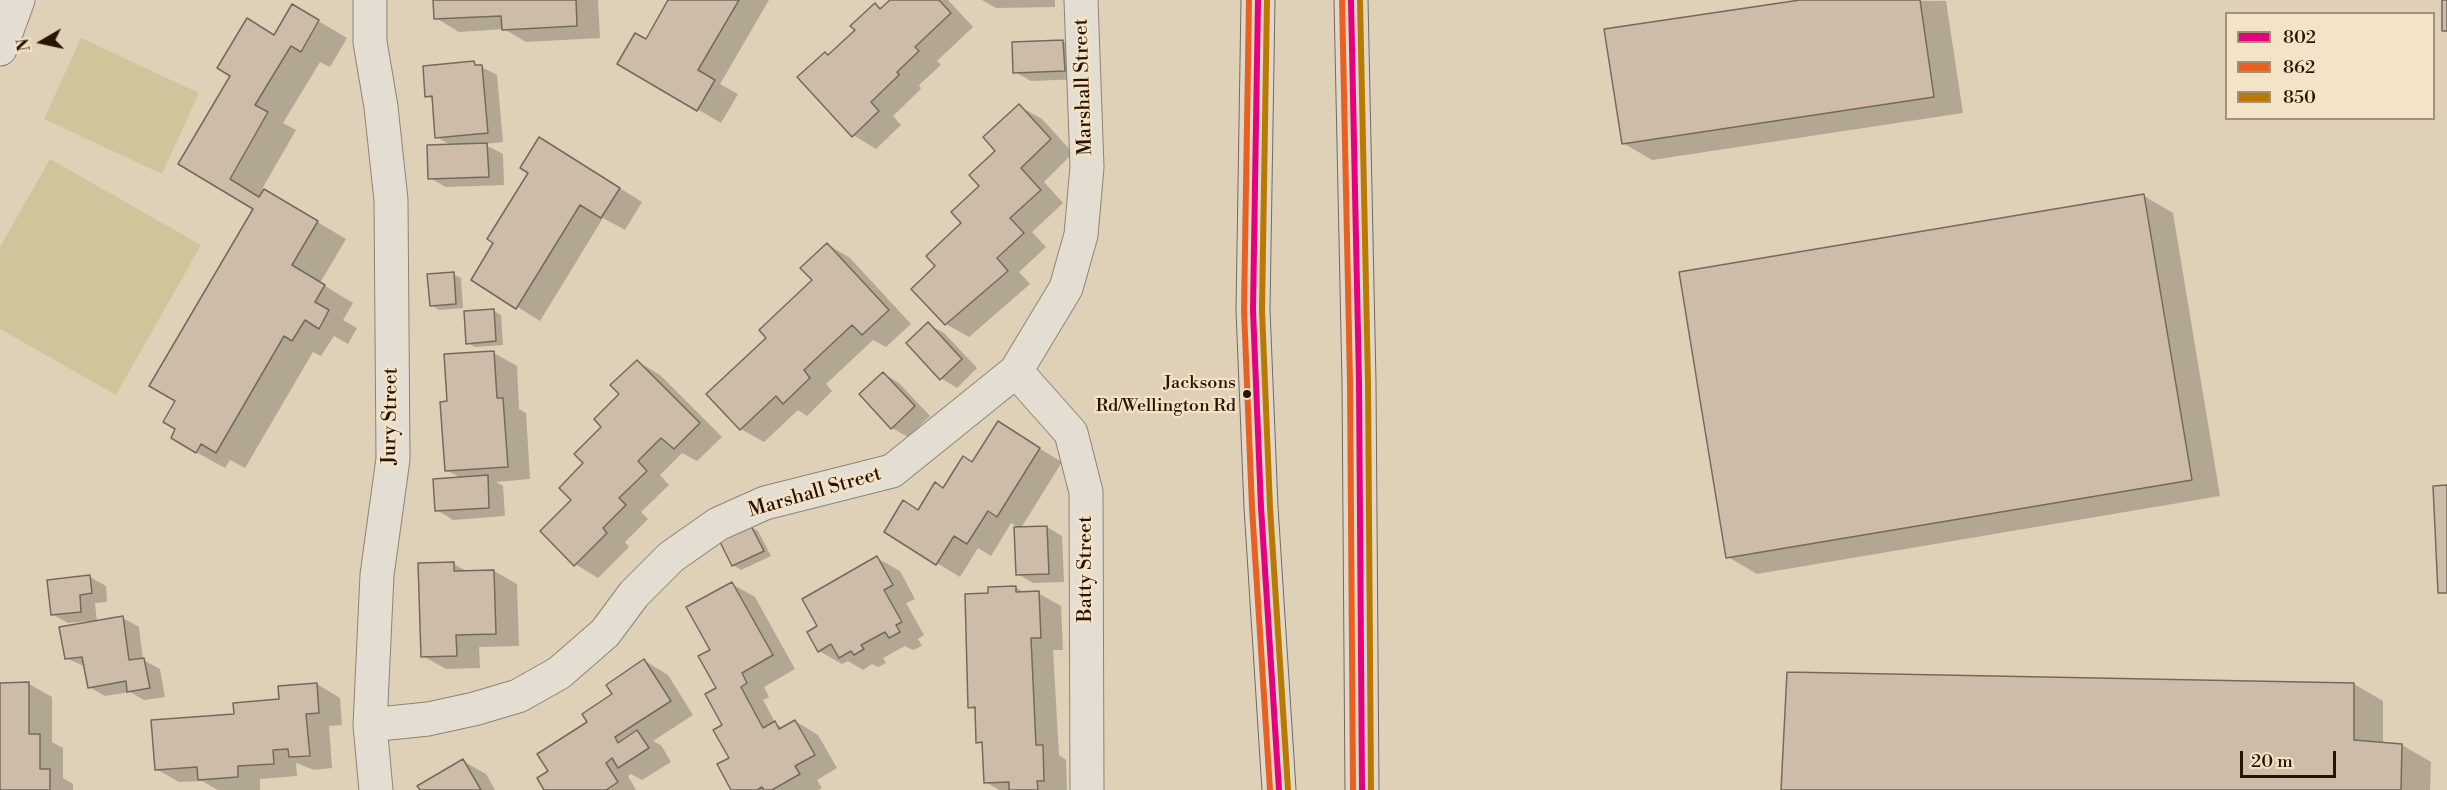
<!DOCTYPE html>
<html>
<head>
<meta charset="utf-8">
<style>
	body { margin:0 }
	#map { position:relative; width:2447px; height:790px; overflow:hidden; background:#dfd1b8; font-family:"Libre Bodoni",serif }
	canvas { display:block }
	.legend { position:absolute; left:2225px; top:12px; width:210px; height:108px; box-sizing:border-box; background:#f4e4c7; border:2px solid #a39079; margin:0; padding:8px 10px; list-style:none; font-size:18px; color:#2a1303 }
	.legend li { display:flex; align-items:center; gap:12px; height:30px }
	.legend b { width:30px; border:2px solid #a39079 }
	.north { position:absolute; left:12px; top:12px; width:60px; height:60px; -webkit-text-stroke:4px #f4e4c7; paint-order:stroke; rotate:261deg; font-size:16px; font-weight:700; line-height:24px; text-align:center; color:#2a1303 }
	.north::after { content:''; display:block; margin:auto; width:21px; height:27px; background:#2a1303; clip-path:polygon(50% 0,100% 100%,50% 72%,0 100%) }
	.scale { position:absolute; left:2240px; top:751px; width:96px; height:27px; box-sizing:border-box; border:3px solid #2a1303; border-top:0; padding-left:8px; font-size:18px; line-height:21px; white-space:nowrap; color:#2a1303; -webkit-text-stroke:4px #f4e4c7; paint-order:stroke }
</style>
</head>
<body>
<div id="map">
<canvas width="2447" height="790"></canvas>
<ul class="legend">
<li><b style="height:8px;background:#e5007d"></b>802</li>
<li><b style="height:8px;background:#e86120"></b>862</li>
<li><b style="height:8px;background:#ba7a01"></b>850</li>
</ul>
<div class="north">N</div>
<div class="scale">20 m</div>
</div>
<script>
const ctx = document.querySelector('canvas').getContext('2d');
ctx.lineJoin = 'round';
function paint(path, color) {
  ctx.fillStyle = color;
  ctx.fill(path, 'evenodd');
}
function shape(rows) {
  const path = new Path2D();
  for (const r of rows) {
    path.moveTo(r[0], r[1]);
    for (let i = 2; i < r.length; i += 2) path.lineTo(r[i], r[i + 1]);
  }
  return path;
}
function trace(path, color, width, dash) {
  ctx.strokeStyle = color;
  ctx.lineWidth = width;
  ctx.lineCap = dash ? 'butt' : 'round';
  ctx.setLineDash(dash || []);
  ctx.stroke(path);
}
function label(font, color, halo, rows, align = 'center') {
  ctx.font = font + ' "Libre Bodoni",serif';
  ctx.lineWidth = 4.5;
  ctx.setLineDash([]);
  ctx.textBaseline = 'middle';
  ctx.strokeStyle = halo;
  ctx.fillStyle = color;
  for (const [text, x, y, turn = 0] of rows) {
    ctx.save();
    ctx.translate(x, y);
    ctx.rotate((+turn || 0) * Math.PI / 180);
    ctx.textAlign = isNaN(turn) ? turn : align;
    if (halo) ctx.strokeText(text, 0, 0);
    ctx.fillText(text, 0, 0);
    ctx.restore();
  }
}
paint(shape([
	[81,38,199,93,162,174,44,119],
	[50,159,201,245,116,395,0,329,0,247]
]), '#cec59a');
paint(shape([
	[434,0,598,0,600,38,526,42,504,29,459,32,436,18],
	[670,0,769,0,720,84,738,94,721,123,619,63,646,41],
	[892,0,948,0,973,27,937,61,941,65,919,85,921,89,893,116,901,125,876,149,853,135,829,56,857,30,875,5,883,9],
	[982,0,1055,0,1055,7,996,8],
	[1810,0,1946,1,1963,113,1652,160,1623,143],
	[293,6,347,38,330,67,320,62,283,123,296,130,262,189,346,239,320,283,353,303,343,320,357,328,348,344,334,336,321,356,313,352,245,468,230,460,225,468,196,452,177,429,177,401,255,208,180,164,275,36],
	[1063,41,1078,51,1080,79,1031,81,1015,72],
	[474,63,497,75,503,142,484,144,503,154,504,185,446,187,430,178,452,146,437,137,434,100,427,96],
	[1019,106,1042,119,1073,153,1044,182,1063,203,1032,232,1046,247,1019,272,1030,284,969,337,946,324,938,266,963,223],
	[562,152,642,202,625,230,603,218,540,321,473,279],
	[2144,196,2173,213,2220,496,1757,574,1728,557],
	[827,244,850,258,911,324,886,347,873,340,826,384,832,391,807,416,798,410,764,442,741,429,769,338,814,280],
	[453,274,461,278,463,308,439,310,431,305],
	[494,311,501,315,503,345,475,347,468,343],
	[928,324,944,333,977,368,957,388,941,378],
	[494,353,517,366,519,409,526,413,530,479,496,482,503,486,505,516,453,520,437,510,461,478,446,470,449,402],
	[637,361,660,375,722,437,697,461,682,453,660,475,669,485,641,512,648,519,625,542,629,547,598,578,575,564,573,500,585,463],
	[883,373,899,383,930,416,908,437,892,428],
	[1020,437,1062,462,1021,528,1047,527,1062,536,1064,582,1033,583,1018,574,1016,526,1011,523,991,556,978,548,960,577,886,532,919,511,973,464],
	[750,526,758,531,771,556,741,570,733,565],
	[877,558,900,571,915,599,906,603,924,635,918,639,922,646,913,650,905,646,883,658,886,663,878,667,872,664,863,670,848,661,842,664,819,651,819,627],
	[454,564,468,572,494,571,517,584,519,646,479,647,480,668,446,669,423,656],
	[90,577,106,586,107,602,95,603,97,622,123,618,139,627,143,660,160,669,165,697,144,700,130,692,105,696,89,687,86,667,66,658,89,621,68,623,52,614],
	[732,584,755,597,795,669,764,687,769,697,763,700,776,724,783,728,795,721,818,735,837,768,817,780,822,788,818,790,733,790,731,759,712,650],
	[1015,587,1025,593,1038,593,1061,606,1063,650,1053,650,1059,755,1066,760,1067,790,999,790,986,782,984,745,978,742,975,710,969,707,990,595],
	[645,661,668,675,693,715,653,741,661,745,671,762,642,780,631,774,628,776,636,790,546,790,550,771,589,723],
	[0,684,29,684,52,697,52,742,63,748,63,778,73,784,73,790,0,790],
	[317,684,340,698,342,725,329,726,332,768,314,770,296,763,297,776,260,779,260,790,218,790,202,781,179,782,156,769,236,716,280,701],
	[2354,684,2383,701,2383,744,2402,745,2431,762,2430,790,1783,790],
	[463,761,486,774,495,790,422,790]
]), '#0003');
const building = shape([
	[433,0,576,0,577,26,502,30,501,16,434,19,433,0],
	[668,0,739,0,698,70,715,80,697,111,617,64,635,33,646,39,668,0],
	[890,0,939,0,951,13,915,47,919,51,897,72,899,75,871,102,879,111,852,137,797,77,825,52,828,55,855,30,850,26,875,3,880,9,890,0],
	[1800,0,1920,0,1934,97,1622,144,1604,29,1800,0],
	[2442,0,2447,0,2447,31,2442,31,2442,0],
	[292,4,319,20,301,52,291,46,255,105,268,112,230,179,259,197,264,189,318,221,292,265,325,285,315,302,329,310,319,329,305,320,292,341,284,336,216,453,201,444,196,453,171,438,175,429,163,422,175,401,149,386,253,209,178,164,230,76,217,68,247,18,274,35,292,4],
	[1063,40,1065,71,1013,73,1012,42,1063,40],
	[474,61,475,65,482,65,488,133,435,138,432,96,425,97,423,66,474,61],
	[1019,104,1051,139,1021,168,1041,190,1010,218,1024,233,997,258,1008,271,945,325,911,289,935,266,926,256,961,223,951,212,979,186,969,175,995,151,983,137,1019,104],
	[539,137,620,188,601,218,580,205,516,309,471,280,493,243,487,239,528,173,520,168,539,137],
	[487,143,489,177,428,179,427,145,487,143],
	[2144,194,2192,480,1726,558,1679,272,2144,194],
	[827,243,889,310,862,335,852,325,804,370,810,378,783,404,776,396,740,430,706,394,766,338,759,330,812,280,800,268,827,243],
	[454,272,456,304,430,306,427,274,454,272],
	[494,309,496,341,466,344,464,311,494,309],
	[928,322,962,359,940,380,906,343,928,322],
	[494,351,497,398,503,398,508,467,445,471,440,402,447,401,444,354,494,351],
	[637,360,700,423,674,449,661,438,638,461,647,471,619,498,626,505,603,528,607,533,574,566,540,531,571,500,559,488,583,463,574,454,601,427,594,419,619,394,610,385,637,360],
	[883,372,915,406,891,429,859,394,883,372],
	[998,421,1040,448,997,517,988,511,967,544,954,536,936,565,884,532,903,500,918,510,935,482,943,488,963,456,972,462,998,421],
	[488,475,489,508,435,511,433,479,488,475],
	[2447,485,2447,593,2438,593,2433,486,2447,485],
	[750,524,764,551,732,566,719,540,750,524],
	[1047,526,1049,574,1016,575,1014,527,1047,526],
	[877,556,893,585,884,590,902,622,896,625,900,632,889,638,885,632,861,645,864,649,854,655,851,651,839,658,831,644,818,652,807,632,817,626,802,599,877,556],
	[454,562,454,571,494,570,496,634,456,635,457,656,421,657,418,563,454,562],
	[90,575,92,593,80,595,81,612,51,615,47,580,90,575],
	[732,582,773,655,742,673,747,683,741,687,763,728,775,721,779,729,795,720,815,755,795,766,800,774,772,790,764,790,762,787,757,790,731,790,717,764,729,758,713,730,722,725,705,694,716,688,698,656,710,650,686,607,732,582],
	[1016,586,1016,592,1039,591,1041,638,1031,638,1036,745,1043,745,1044,781,1037,781,1038,790,1009,790,1009,782,984,783,982,742,976,743,975,707,968,708,965,594,988,593,988,587,1016,586],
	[123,616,129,660,144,658,150,688,127,692,126,681,88,688,82,657,65,659,59,627,123,616],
	[644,659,671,701,615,737,618,743,637,730,649,748,618,768,612,758,606,763,618,782,606,790,544,790,537,778,548,771,537,754,587,722,582,714,612,694,606,685,644,659],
	[1787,672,2354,683,2354,740,2402,744,2401,790,1781,790,1787,672],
	[29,682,29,734,40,734,40,769,50,769,50,790,0,790,0,683,29,682],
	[317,683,319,713,306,714,310,756,289,757,288,749,273,750,274,764,238,766,238,777,198,780,197,767,155,770,151,720,234,714,233,703,279,699,278,686,317,683],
	[463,759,481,790,420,790,417,786,463,759]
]);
paint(building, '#cebcab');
trace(building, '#746a5c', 1.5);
const street = shape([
	[370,0,370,42,381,107,391,200,393,459,377,575,370,725,376,790],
	[0,49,18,0],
	[1016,371,1071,433,1086,492,1087,790],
	[370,725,428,719,474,709,518,696,559,673,605,633,634,594,671,557,718,524,765,503,892,471,1016,371,1066,288,1081,235,1087,167,1081,0]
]);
const highway = shape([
	[1258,0,1253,310,1261,507,1279,790],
	[1351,0,1359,382,1362,790]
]);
trace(street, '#8e8373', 35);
trace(highway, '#746a5c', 35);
trace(street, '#e4ded2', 33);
trace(highway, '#e0d8ca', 33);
trace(shape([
	[1258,0,1253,310,1261,507,1279,790],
	[1351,0,1359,382,1362,790]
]), '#e5007d', 6);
trace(shape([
	[1249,0,1244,310,1252,508,1270,790],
	[1342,0,1350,382,1353,790]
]), '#e86120', 6);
trace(shape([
	[1267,0,1262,310,1270,507,1288,789],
	[1360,0,1368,382,1371,790]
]), '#ba7a01', 6);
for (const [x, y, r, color] of [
	[1247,394,5,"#2a1303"]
]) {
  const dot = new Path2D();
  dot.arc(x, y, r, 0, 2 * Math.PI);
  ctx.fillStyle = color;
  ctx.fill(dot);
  trace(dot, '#f4e4c7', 2);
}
label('18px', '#2a1303', '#f4e4c7', [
	["Jacksons",1236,384],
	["Rd/Wellington Rd",1236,407]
], 'right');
label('20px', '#2a1303', '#f4e4c7', [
	["Marshall Street",1084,87,-92],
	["Jury Street",391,416,-89],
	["Marshall Street",815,493,-16],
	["Batty Street",1086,569,-90]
]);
</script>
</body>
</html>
